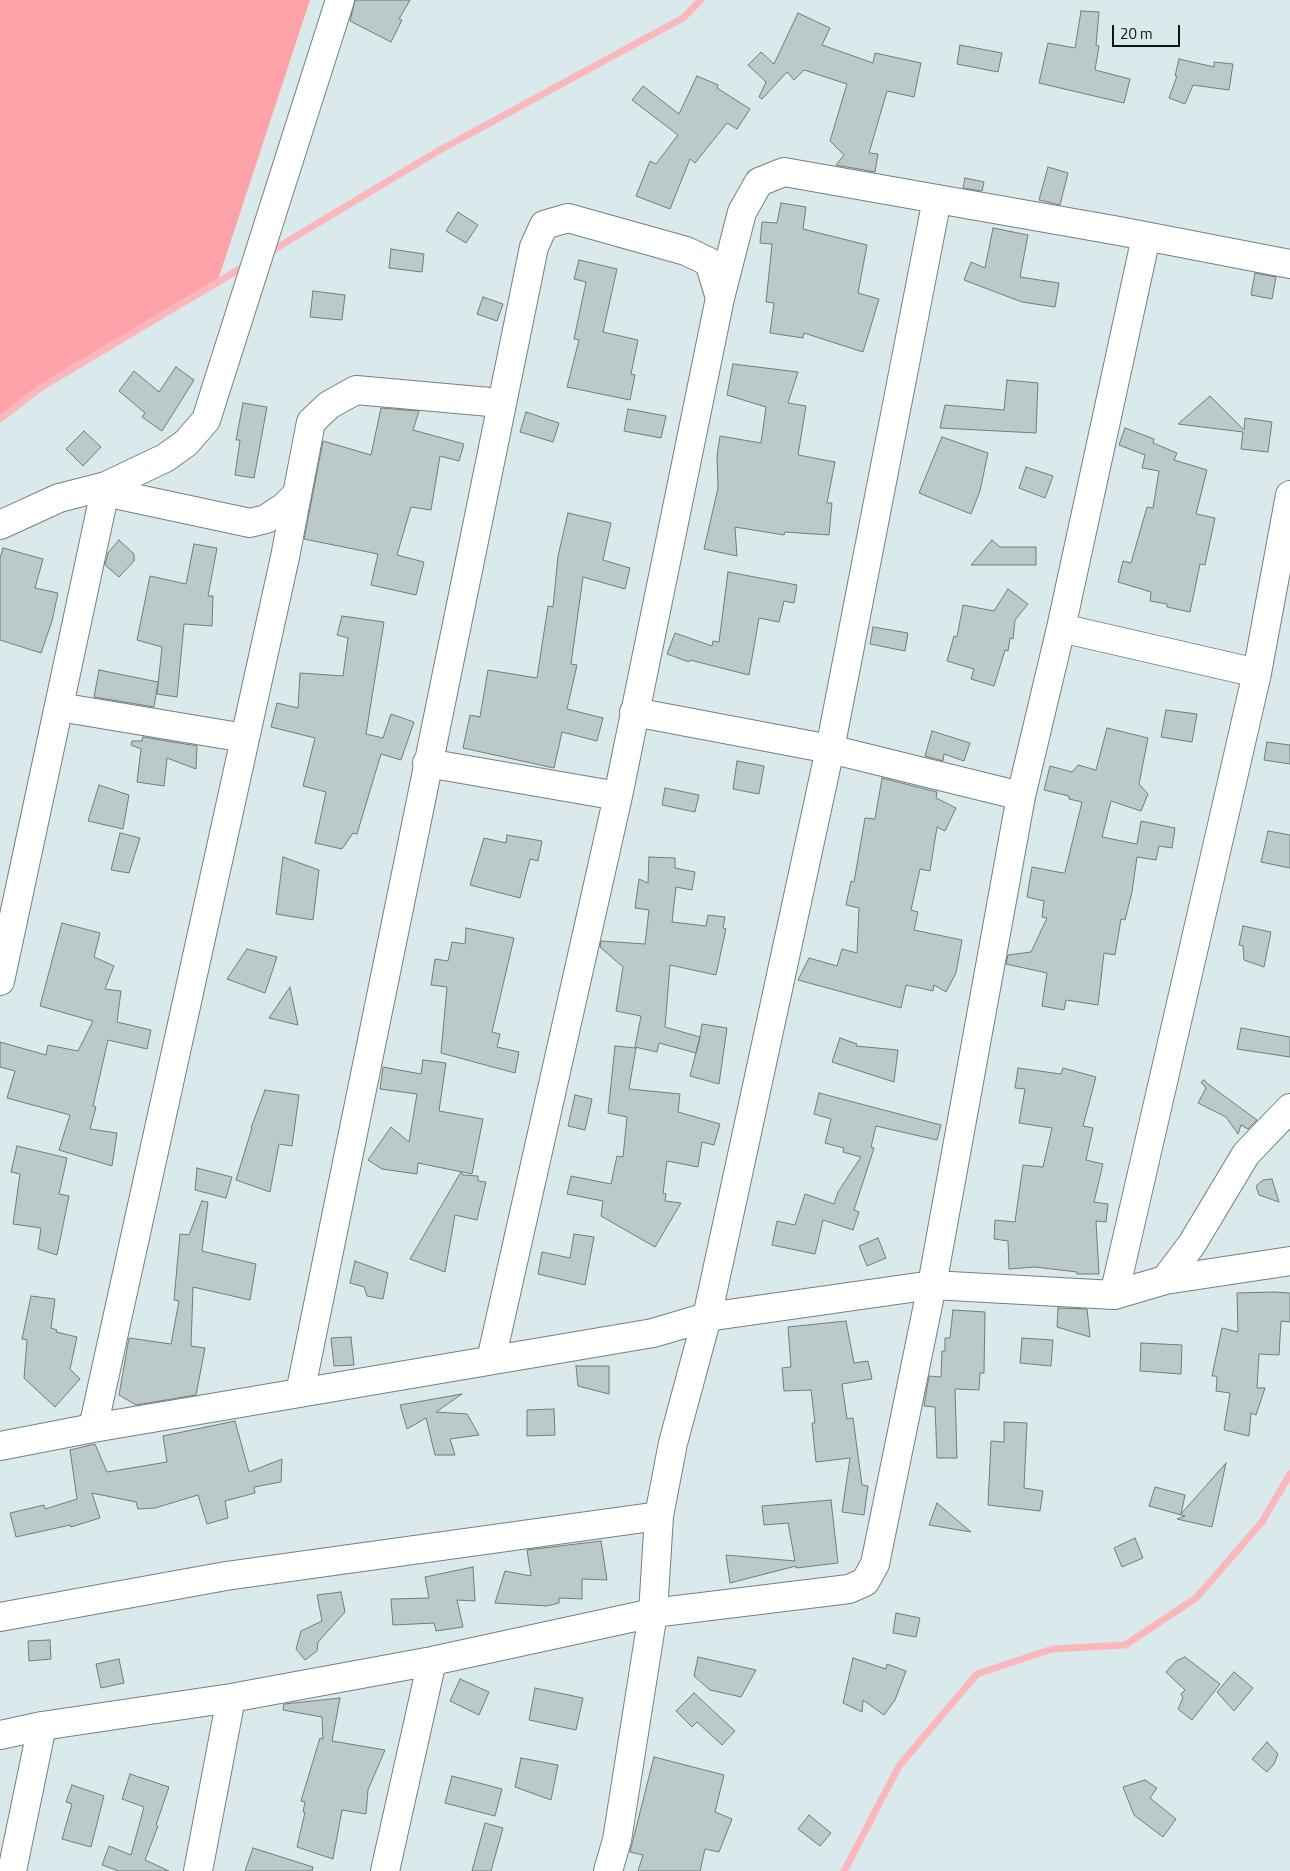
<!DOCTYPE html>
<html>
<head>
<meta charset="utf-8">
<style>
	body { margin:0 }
	#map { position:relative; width:1290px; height:1871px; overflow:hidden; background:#dae9eb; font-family:"Titillium Web",sans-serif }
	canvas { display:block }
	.scale { position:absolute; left:1112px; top:25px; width:68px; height:22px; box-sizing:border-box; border:2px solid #0e1313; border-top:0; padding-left:6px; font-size:15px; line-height:18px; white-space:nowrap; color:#0e1313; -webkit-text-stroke:4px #dae9eb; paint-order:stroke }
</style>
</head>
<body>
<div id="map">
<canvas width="1290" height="1871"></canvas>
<div class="scale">20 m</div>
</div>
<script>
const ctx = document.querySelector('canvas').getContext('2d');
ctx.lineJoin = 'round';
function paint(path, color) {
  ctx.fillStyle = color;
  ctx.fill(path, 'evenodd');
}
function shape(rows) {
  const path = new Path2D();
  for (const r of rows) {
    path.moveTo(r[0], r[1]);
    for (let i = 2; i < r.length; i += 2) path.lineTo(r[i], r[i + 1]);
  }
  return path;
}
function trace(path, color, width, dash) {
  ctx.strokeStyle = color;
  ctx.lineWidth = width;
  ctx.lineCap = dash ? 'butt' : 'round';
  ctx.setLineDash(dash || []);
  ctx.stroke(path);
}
paint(shape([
	[0,0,310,0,217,283,40,388,0,419]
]), '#fda2a9');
trace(shape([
	[268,253,440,150,683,18,701,0],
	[0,419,40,388,248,264],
	[844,1871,899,1766,977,1674,1052,1649,1125,1645,1196,1598,1262,1522,1290,1474]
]), '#fab8bc', 7);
const building = shape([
	[355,0,410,0,399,19,402,20,391,42,350,21,355,0],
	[1081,11,1099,12,1096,45,1099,46,1095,70,1130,79,1124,103,1039,83,1048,43,1075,48,1081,11],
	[798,13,830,28,822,45,873,63,875,53,921,63,914,97,887,91,869,153,878,154,875,172,836,165,844,155,830,141,847,84,804,70,794,80,787,72,762,99,759,97,766,82,748,65,761,52,774,64,798,13],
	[960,45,1002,53,998,72,957,64,960,45],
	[1179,59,1214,67,1214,62,1233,64,1229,90,1193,85,1185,104,1169,98,1177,76,1175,76,1179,59],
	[697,76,718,85,717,88,750,109,737,129,727,123,695,163,690,159,670,209,636,196,650,161,656,164,678,135,632,100,643,86,679,114,697,76],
	[1048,167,1068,173,1060,205,1039,200,1048,167],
	[965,178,984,182,982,191,963,188,965,178],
	[781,203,806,207,803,229,867,245,858,293,879,299,863,352,804,333,803,338,770,333,774,303,766,302,772,244,760,243,762,222,777,223,781,203],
	[458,212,478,225,466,243,446,231,458,212],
	[993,228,1028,235,1020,277,1059,283,1055,307,1022,302,964,280,971,262,985,268,993,228],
	[391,249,424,254,422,272,389,268,391,249],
	[579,260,617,269,603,332,638,340,631,374,635,375,630,400,567,387,579,340,574,339,586,282,574,279,579,260],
	[1255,273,1276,277,1272,299,1251,295,1255,273],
	[313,291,345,295,342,320,310,317,313,291],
	[483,297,503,304,497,321,477,314,483,297],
	[733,364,798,372,788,403,806,406,798,455,835,462,827,503,832,503,829,535,785,532,784,535,735,527,737,556,704,549,718,488,717,456,720,436,761,443,766,407,727,395,733,364],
	[176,367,194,380,162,431,142,417,145,413,119,391,134,371,159,392,176,367],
	[1007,380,1038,383,1036,433,940,428,945,405,1004,410,1007,380],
	[1210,396,1244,430,1245,418,1272,422,1268,452,1241,449,1243,432,1178,424,1210,396],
	[243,403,267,407,254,478,235,475,240,440,236,440,243,403],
	[381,408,419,411,413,430,464,444,459,461,440,456,431,510,411,507,397,555,424,562,416,595,371,585,378,554,304,539,323,441,371,455,381,408],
	[628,409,666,416,661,438,624,431,628,409],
	[526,412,559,423,553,442,520,432,526,412],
	[1125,428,1154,439,1153,443,1177,453,1174,460,1207,470,1196,514,1215,518,1205,565,1200,564,1190,612,1167,607,1167,604,1150,601,1151,592,1118,582,1123,561,1131,563,1147,507,1153,508,1159,471,1142,468,1145,455,1119,445,1125,428],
	[84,431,101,447,83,466,66,449,84,431],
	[942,437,988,453,980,491,971,514,919,493,942,437],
	[1026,467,1053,476,1045,498,1019,488,1026,467],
	[568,513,611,523,603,560,630,568,625,589,583,577,571,664,577,665,567,709,603,718,597,741,562,732,554,768,463,748,470,715,480,717,488,670,537,678,548,606,553,607,558,556,568,513],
	[119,540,134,554,134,561,119,577,105,565,108,553,119,540],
	[992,540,1000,547,1036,547,1036,565,971,565,992,540],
	[194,544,217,548,208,596,213,596,212,626,184,624,177,697,157,694,162,647,137,640,150,576,186,584,194,544],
	[3,548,43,559,35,588,58,593,52,621,41,653,0,640,0,558,3,548],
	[728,572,797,585,794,603,784,601,779,622,759,618,749,675,690,660,689,662,667,654,675,633,712,646,713,641,719,642,728,572],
	[1008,589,1028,604,1015,620,1013,639,1010,638,1008,651,1005,650,994,686,971,679,974,669,947,661,954,636,957,637,963,605,994,611,1008,589],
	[342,616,384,622,366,734,383,738,391,714,414,722,401,760,381,754,357,834,353,833,342,849,315,843,326,792,303,786,315,738,271,727,277,703,298,708,300,673,343,676,348,638,337,635,342,616],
	[873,627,908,633,905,651,870,644,873,627],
	[99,670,158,682,154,707,94,697,99,670],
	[1166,710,1197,714,1192,742,1161,737,1166,710],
	[1107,728,1148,738,1139,784,1148,794,1141,811,1111,801,1102,837,1137,844,1141,821,1175,828,1172,848,1159,846,1156,860,1137,857,1132,892,1125,920,1121,919,1115,955,1104,953,1098,1005,1066,1000,1064,1010,1042,1006,1047,973,1006,964,1008,955,1031,952,1047,918,1042,917,1044,901,1027,897,1032,867,1063,873,1065,872,1082,802,1069,799,1069,796,1044,790,1050,766,1072,772,1078,765,1096,770,1107,728],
	[932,731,970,743,964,761,944,754,943,761,925,756,932,731],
	[143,737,197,746,196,769,167,758,164,786,137,782,141,749,131,745,132,741,142,741,143,737],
	[1267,742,1290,745,1290,764,1264,760,1267,742],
	[737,761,764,766,759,794,733,789,737,761],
	[882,778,937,792,936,798,956,808,945,831,937,827,930,871,920,869,911,910,918,912,914,930,962,940,956,973,946,992,934,985,933,991,906,985,901,1008,798,980,809,958,837,966,842,949,857,953,859,908,846,905,851,881,854,882,865,818,875,819,882,778],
	[99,785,129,795,123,829,88,821,99,785],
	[665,788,699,795,695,812,662,805,665,788],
	[1268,831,1290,835,1290,868,1261,862,1268,831],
	[120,833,140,838,129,873,111,870,120,833],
	[507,835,542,841,538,861,530,859,520,898,470,885,484,838,506,843,507,835],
	[283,857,319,870,313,920,276,914,283,857],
	[649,857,675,858,675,868,695,872,692,890,676,887,672,922,706,926,708,915,725,917,723,928,726,929,716,975,670,965,665,1027,700,1037,702,1024,727,1028,719,1084,690,1076,700,1037,696,1053,659,1043,657,1052,635,1047,641,1016,616,1011,623,967,600,947,601,941,645,944,649,910,635,908,639,879,648,883,649,857],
	[62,923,100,933,94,957,114,966,105,989,121,991,117,1022,151,1030,147,1049,108,1040,93,1106,96,1107,90,1129,117,1133,112,1166,59,1150,70,1115,7,1098,15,1071,0,1067,0,1042,46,1055,48,1045,78,1051,93,1021,40,1006,62,923],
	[1243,926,1271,932,1264,967,1244,960,1243,946,1239,945,1243,926],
	[466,928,514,938,492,1032,500,1034,497,1047,519,1052,515,1073,441,1053,447,987,431,985,435,959,448,961,452,942,465,944,466,928],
	[247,949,277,957,265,993,227,979,247,949],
	[290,987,298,1025,269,1018,290,987],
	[1241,1028,1290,1037,1290,1057,1237,1049,1241,1028],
	[840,1038,857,1044,856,1046,898,1050,894,1082,832,1062,840,1038],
	[615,1046,636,1048,629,1089,680,1094,678,1112,720,1124,714,1145,702,1142,698,1167,667,1161,663,1193,666,1194,665,1201,681,1203,655,1247,601,1216,603,1201,567,1194,571,1176,611,1184,617,1156,623,1157,627,1117,608,1113,615,1046],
	[423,1060,446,1063,439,1111,483,1119,472,1174,418,1163,417,1174,382,1169,368,1160,391,1127,409,1142,417,1094,380,1089,383,1067,421,1074,423,1060],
	[1018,1068,1061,1074,1063,1068,1096,1077,1083,1126,1093,1128,1086,1160,1103,1164,1094,1202,1108,1204,1106,1222,1096,1221,1099,1274,1077,1274,1077,1272,1035,1267,1009,1269,1008,1241,994,1239,995,1220,1015,1222,1023,1165,1043,1167,1052,1128,1019,1123,1025,1089,1015,1088,1018,1068],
	[1204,1080,1208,1084,1257,1120,1248,1129,1241,1125,1238,1134,1226,1117,1198,1103,1206,1088,1201,1082,1204,1080],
	[265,1090,299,1095,292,1146,279,1144,270,1192,236,1180,252,1128,251,1128,265,1090],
	[819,1093,941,1125,937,1140,876,1126,871,1147,874,1148,854,1210,859,1212,853,1230,823,1220,815,1254,772,1245,777,1221,795,1225,805,1194,834,1204,838,1192,861,1157,843,1152,844,1148,825,1143,831,1119,814,1114,819,1093],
	[575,1095,592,1099,585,1130,568,1126,575,1095],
	[17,1146,67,1158,59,1194,69,1196,57,1255,38,1249,41,1228,13,1224,20,1174,11,1172,17,1146],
	[197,1168,232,1177,226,1198,195,1190,197,1168],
	[461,1172,463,1175,478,1176,478,1181,486,1182,477,1220,455,1215,445,1272,410,1259,461,1172],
	[1272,1179,1279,1202,1259,1195,1256,1186,1263,1180,1272,1179],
	[202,1201,208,1202,202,1251,256,1264,250,1300,193,1287,191,1346,205,1348,196,1395,136,1405,119,1395,129,1338,171,1344,179,1301,174,1300,180,1234,189,1235,202,1201],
	[574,1234,594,1237,585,1285,538,1274,542,1252,570,1258,574,1234],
	[878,1238,886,1258,867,1266,859,1246,878,1238],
	[355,1261,388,1273,383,1299,367,1296,364,1287,350,1283,355,1261],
	[1274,1292,1290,1293,1290,1322,1281,1321,1279,1355,1259,1354,1257,1388,1265,1388,1256,1415,1251,1413,1249,1436,1224,1430,1230,1393,1216,1391,1217,1380,1216,1376,1212,1376,1222,1328,1238,1332,1237,1293,1274,1292],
	[31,1296,55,1299,51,1328,57,1330,56,1332,77,1337,70,1369,80,1379,55,1407,24,1378,27,1340,22,1339,31,1296],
	[1058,1308,1087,1309,1090,1337,1057,1327,1058,1308],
	[953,1310,985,1312,984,1373,980,1373,979,1390,955,1389,957,1458,937,1458,935,1407,924,1406,929,1376,941,1377,942,1351,945,1351,945,1338,950,1338,953,1310],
	[846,1321,854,1363,868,1361,872,1379,842,1384,847,1419,853,1418,862,1485,868,1486,864,1515,842,1512,850,1458,816,1462,812,1423,815,1423,811,1390,784,1391,782,1368,791,1367,788,1327,846,1321],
	[351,1337,354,1365,334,1366,331,1338,351,1337],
	[1022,1338,1053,1340,1051,1366,1020,1363,1022,1338],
	[1141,1343,1182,1345,1181,1374,1140,1371,1141,1343],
	[576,1366,609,1366,609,1394,578,1386,576,1366],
	[462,1394,436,1412,467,1414,479,1435,450,1439,455,1455,435,1455,426,1418,407,1429,400,1405,462,1394],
	[554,1409,555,1435,527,1436,527,1410,554,1409],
	[235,1421,249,1472,282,1459,281,1482,254,1487,255,1493,225,1501,228,1518,207,1524,198,1495,155,1508,138,1509,136,1502,92,1493,100,1518,71,1527,70,1525,16,1537,10,1513,44,1505,45,1509,77,1499,70,1450,95,1444,107,1472,167,1462,163,1436,235,1421],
	[1004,1422,1027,1423,1024,1488,1043,1491,1040,1511,988,1505,991,1441,1004,1442,1004,1422],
	[1226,1463,1212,1527,1177,1519,1185,1516,1149,1506,1155,1487,1185,1495,1181,1514,1226,1463],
	[831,1500,838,1563,796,1568,796,1566,730,1583,726,1555,795,1561,788,1523,764,1525,762,1506,831,1500],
	[937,1503,971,1532,929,1525,937,1503],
	[1135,1538,1143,1558,1122,1567,1114,1548,1135,1538],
	[601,1541,607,1580,582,1579,582,1599,559,1598,559,1603,547,1606,495,1603,505,1571,531,1576,527,1550,601,1541],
	[473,1567,475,1601,457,1600,463,1627,436,1631,434,1623,393,1625,391,1599,429,1598,425,1577,473,1567],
	[341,1592,345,1612,318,1642,317,1651,305,1660,296,1649,301,1631,322,1621,317,1595,341,1592],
	[896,1613,920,1618,916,1637,893,1633,896,1613],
	[50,1640,51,1659,29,1661,28,1641,50,1640],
	[698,1657,756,1670,741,1697,710,1690,694,1676,698,1657],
	[1185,1657,1220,1684,1192,1720,1178,1709,1183,1698,1181,1694,1185,1690,1166,1672,1176,1661,1185,1657],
	[853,1658,886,1669,887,1664,906,1671,895,1700,884,1715,863,1700,862,1712,843,1703,853,1658],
	[119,1659,124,1683,101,1688,96,1664,119,1659],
	[1234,1672,1253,1688,1234,1711,1217,1692,1234,1672],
	[460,1679,489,1692,479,1715,450,1701,460,1679],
	[535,1688,583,1698,576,1730,529,1720,535,1688],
	[694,1693,735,1731,722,1745,697,1722,692,1727,676,1711,694,1693],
	[340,1698,332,1741,385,1750,368,1790,366,1814,342,1810,333,1859,297,1847,305,1812,303,1812,305,1802,301,1801,320,1738,323,1739,322,1717,283,1710,284,1704,340,1698],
	[1267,1742,1278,1754,1274,1764,1267,1772,1252,1759,1267,1742],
	[654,1757,724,1775,715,1812,732,1819,719,1852,705,1849,700,1871,638,1871,643,1855,630,1852,654,1757],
	[521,1758,558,1765,551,1800,515,1787,521,1758],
	[130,1774,169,1787,156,1825,158,1826,145,1860,169,1871,119,1871,102,1865,109,1846,131,1855,144,1807,122,1799,130,1774],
	[452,1776,502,1789,495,1816,445,1803,452,1776],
	[1145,1780,1157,1788,1150,1798,1176,1819,1163,1837,1134,1815,1123,1787,1145,1780],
	[72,1785,104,1796,91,1847,62,1839,72,1804,66,1802,72,1785],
	[809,1815,831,1833,820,1846,798,1829,809,1815],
	[485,1823,503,1828,491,1871,472,1871,485,1823],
	[253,1848,313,1867,312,1871,245,1871,253,1848]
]);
paint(building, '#bbc9cb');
trace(building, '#6f7d7e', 1);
const minor = shape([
	[105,492,250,523,266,519,284,507,295,496],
	[0,525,59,498,106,486,165,458,186,443,206,420,340,0],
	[1061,628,1257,673],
	[59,707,245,738],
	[634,712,830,749,1021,796],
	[427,763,618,796],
	[0,981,106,486],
	[1165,1280,1290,1261],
	[1114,1295,1257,673,1290,495],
	[491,1360,618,796,720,298,742,212,759,182,784,172,1119,231,1290,264],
	[300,1393,534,247,544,225,568,218,686,251,709,262,720,298],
	[93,1428,285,557,311,422,329,405,356,390,501,403],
	[0,1446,93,1428,653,1333,707,1317,932,1285,1114,1295,1165,1280,1192,1244,1246,1154,1290,1108],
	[0,1617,226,1576,659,1516],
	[0,1735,42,1726,231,1698,432,1661,653,1613,849,1589,865,1582,875,1564,932,1285,1021,796,1061,628,1146,237],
	[12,1871,42,1726],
	[198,1871,231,1698],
	[385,1871,432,1661],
	[608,1871,617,1840,653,1613,659,1516,673,1443,707,1317,830,749,937,199]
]);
trace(minor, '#738182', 30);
trace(minor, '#fff', 28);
</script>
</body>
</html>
